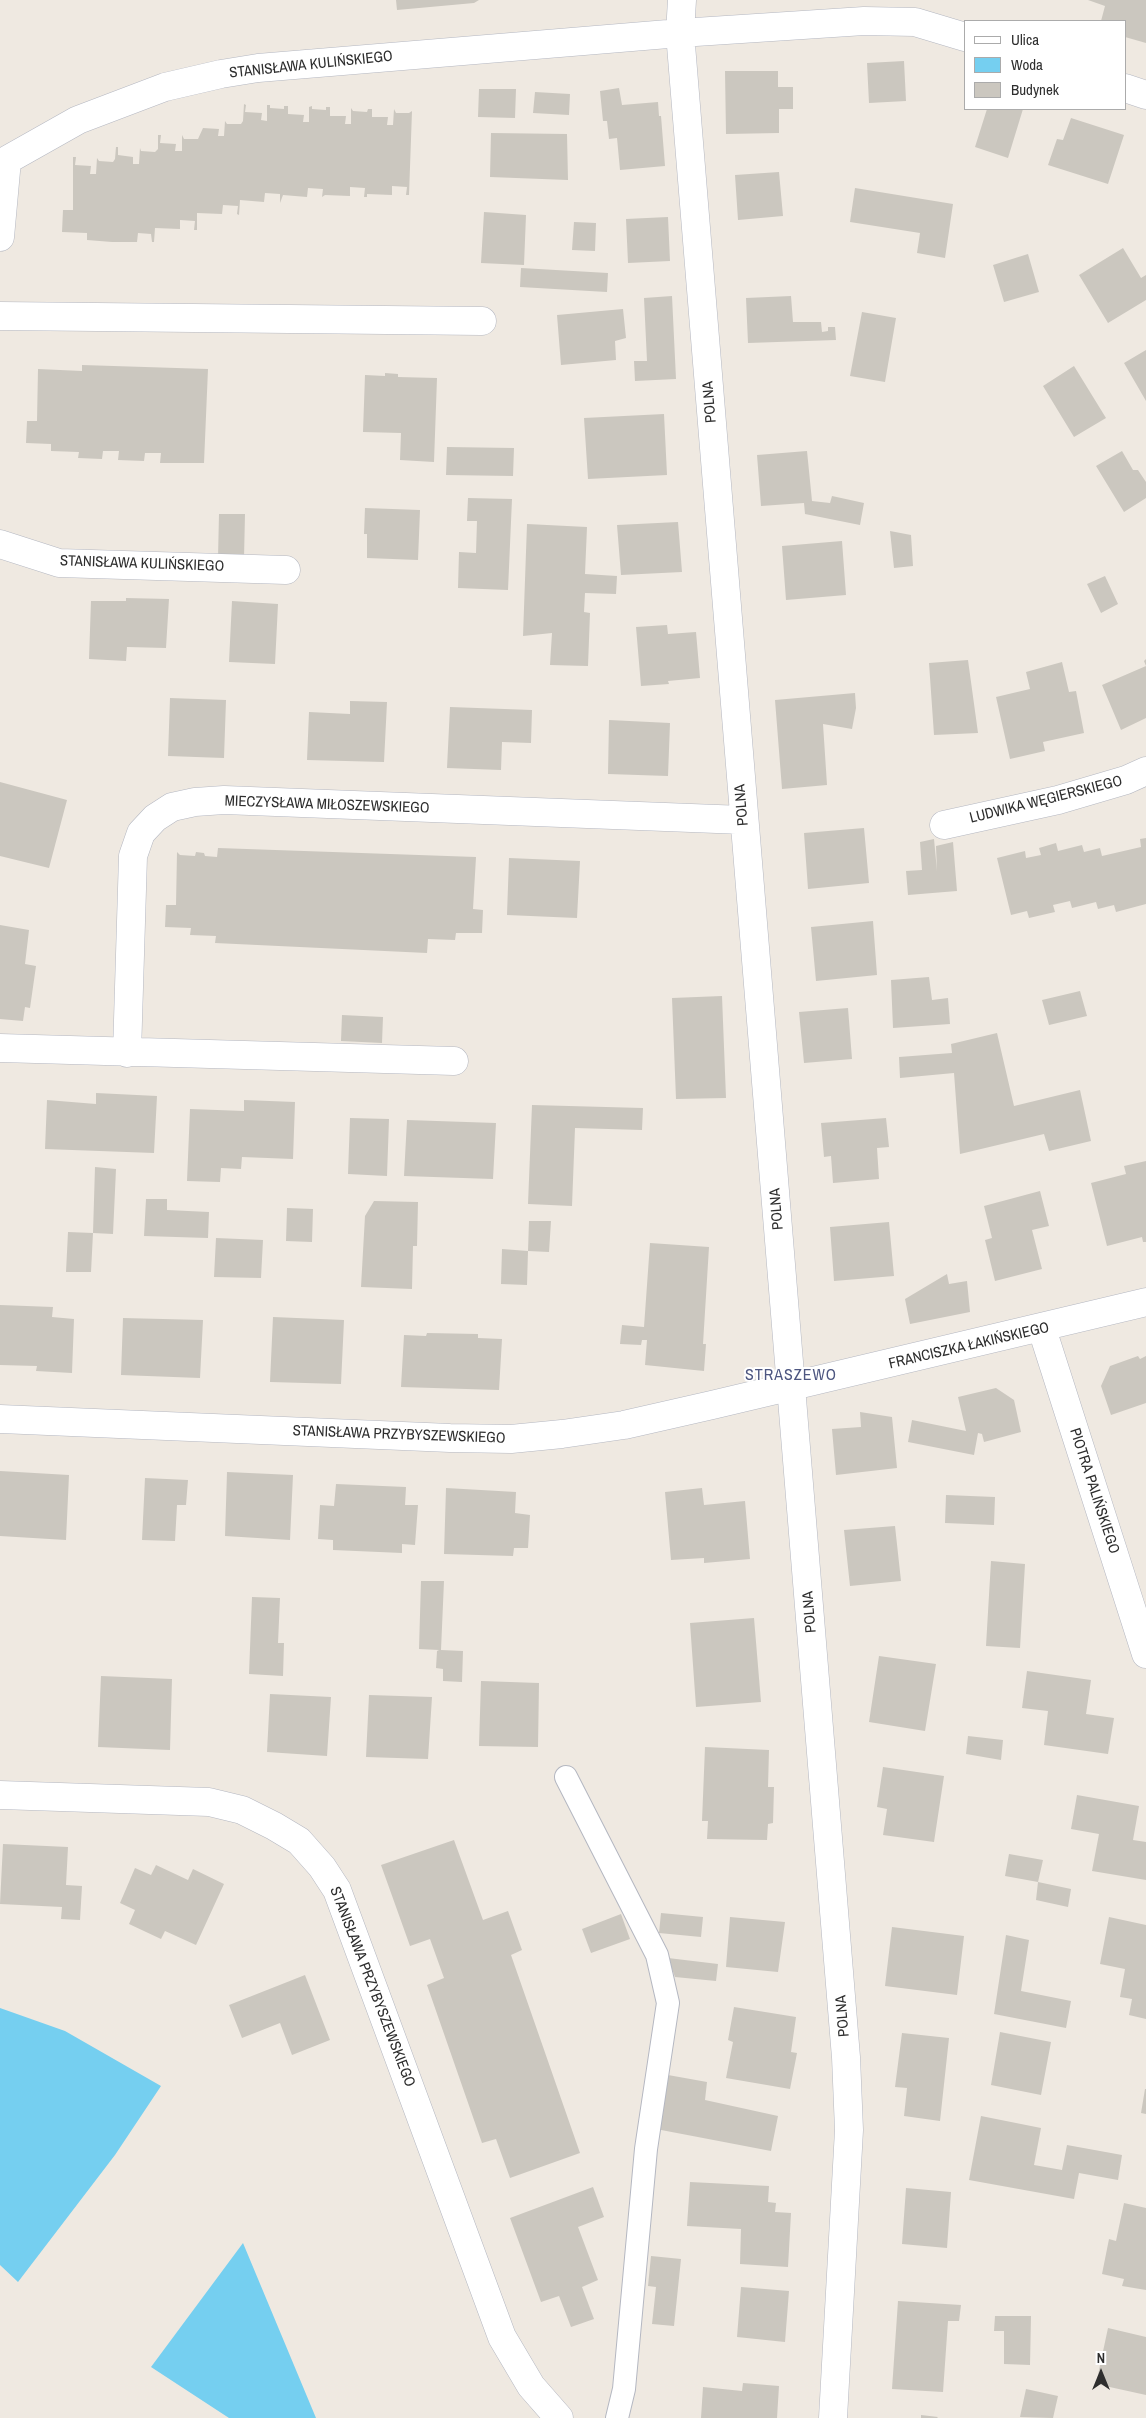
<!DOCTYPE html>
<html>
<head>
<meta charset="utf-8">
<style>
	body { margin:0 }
	#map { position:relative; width:1146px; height:2418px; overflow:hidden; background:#efe9e1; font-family:"Archivo Narrow",sans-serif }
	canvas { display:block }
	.legend { position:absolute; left:964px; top:20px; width:162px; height:90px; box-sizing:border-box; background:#fff; border:1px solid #ababab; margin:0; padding:6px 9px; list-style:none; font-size:15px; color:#2e2e2e }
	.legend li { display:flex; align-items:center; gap:10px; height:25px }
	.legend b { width:25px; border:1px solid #ababab }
	.north { position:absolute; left:1076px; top:2348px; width:50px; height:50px; -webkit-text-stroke:4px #fff; paint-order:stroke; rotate:0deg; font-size:14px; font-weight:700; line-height:20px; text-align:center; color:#2e2e2e }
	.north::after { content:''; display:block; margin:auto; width:18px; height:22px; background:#2e2e2e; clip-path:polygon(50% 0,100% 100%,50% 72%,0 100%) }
</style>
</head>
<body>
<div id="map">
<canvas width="1146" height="2418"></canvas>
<ul class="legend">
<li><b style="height:6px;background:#fff"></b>Ulica</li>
<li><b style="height:14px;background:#75cff0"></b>Woda</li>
<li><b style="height:14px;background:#cbc7bf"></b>Budynek</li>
</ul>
<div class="north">N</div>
</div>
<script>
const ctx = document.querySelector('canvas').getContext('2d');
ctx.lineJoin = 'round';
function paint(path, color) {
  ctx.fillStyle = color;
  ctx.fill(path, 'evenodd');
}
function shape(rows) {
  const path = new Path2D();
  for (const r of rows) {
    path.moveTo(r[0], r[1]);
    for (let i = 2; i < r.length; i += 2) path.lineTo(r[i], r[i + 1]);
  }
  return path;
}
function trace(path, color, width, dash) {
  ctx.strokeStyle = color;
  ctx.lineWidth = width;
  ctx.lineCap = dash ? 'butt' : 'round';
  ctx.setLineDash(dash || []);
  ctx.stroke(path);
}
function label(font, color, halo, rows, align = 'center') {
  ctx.font = font + ' "Archivo Narrow",sans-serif';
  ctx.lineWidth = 4;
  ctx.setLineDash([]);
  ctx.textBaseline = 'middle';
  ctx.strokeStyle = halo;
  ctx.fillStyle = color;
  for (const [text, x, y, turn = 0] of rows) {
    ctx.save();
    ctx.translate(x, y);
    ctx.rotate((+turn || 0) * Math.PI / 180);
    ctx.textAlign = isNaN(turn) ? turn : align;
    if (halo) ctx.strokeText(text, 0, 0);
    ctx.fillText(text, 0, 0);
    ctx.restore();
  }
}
paint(shape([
	[0,2008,65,2031,161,2086,115,2155,18,2282,0,2265],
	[243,2243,316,2418,229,2418,151,2367]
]), '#75cff0');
paint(shape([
	[396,0,479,0,474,3,397,10],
	[1088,0,1146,0,1146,43,1125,37,1125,21,1101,21,1105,6],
	[904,61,906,101,869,103,867,63],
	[725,71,778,71,778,87,793,87,793,109,779,109,779,133,726,134],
	[619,88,622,105,658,102,659,116,661,116,665,166,620,170,617,138,609,139,607,121,603,121,600,91],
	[479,89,516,89,515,118,478,117],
	[535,92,570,94,569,115,533,113],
	[244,104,246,105,245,112,262,113,261,120,267,121,267,105,270,105,270,108,284,109,284,106,288,106,288,114,304,115,303,122,309,122,309,107,312,106,312,109,326,110,326,107,330,107,330,116,346,116,345,124,351,124,351,108,353,111,367,112,368,109,372,109,372,117,388,117,387,125,393,125,394,109,396,113,409,113,412,111,409,195,406,195,407,187,392,186,392,195,367,194,367,197,364,197,365,188,350,187,350,196,325,195,322,197,323,189,308,188,307,197,283,195,280,203,280,194,265,193,264,202,240,200,239,215,237,214,238,206,223,205,222,214,197,213,197,230,194,230,195,221,180,220,180,229,155,228,154,242,152,242,151,234,138,233,137,242,112,242,87,240,87,233,62,232,63,210,73,210,73,157,76,157,75,165,91,166,90,174,96,174,97,158,99,161,113,162,115,159,116,147,118,147,118,155,133,157,133,164,139,164,140,148,141,151,155,152,158,149,158,135,161,135,160,143,176,144,175,151,182,151,182,135,184,139,198,139,203,128,219,129,218,136,224,136,225,121,227,124,241,124,243,121],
	[987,109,1023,109,1008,158,975,147],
	[1071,118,1124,135,1108,184,1048,165,1057,139,1063,140],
	[491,133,567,134,568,180,490,177],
	[779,172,783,216,738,220,735,175],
	[855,188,953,204,945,258,917,253,920,233,850,222],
	[484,212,526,215,524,265,481,263],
	[668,217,670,261,628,263,626,219],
	[574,222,596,223,595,251,572,250],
	[1123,248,1141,278,1146,275,1146,300,1108,323,1079,275],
	[1028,254,1039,292,1004,302,993,265],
	[521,268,608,273,607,292,520,287],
	[672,296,676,379,635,381,634,361,647,361,644,298],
	[791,296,793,322,821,322,822,332,828,331,828,327,835,327,836,340,748,343,746,298],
	[623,309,626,338,615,341,616,360,561,365,557,315],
	[862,312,896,318,885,382,850,376],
	[1146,350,1146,401,1124,363],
	[82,365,208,369,204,463,160,463,161,453,145,453,144,461,118,460,119,451,103,451,102,459,78,458,79,452,51,451,51,444,26,443,27,421,37,421,38,369,82,371],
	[1074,366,1106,418,1074,437,1043,386],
	[385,373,398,374,398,377,437,378,434,462,400,460,401,433,363,432,365,375,385,376],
	[664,414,667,475,588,479,584,418],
	[447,447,514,448,513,476,446,475],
	[807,451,812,501,830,503,832,496,864,503,860,525,805,514,804,503,761,506,757,455],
	[1122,451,1133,470,1138,470,1146,482,1146,498,1124,512,1096,466],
	[468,498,512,499,508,590,458,588,459,552,476,553,477,521,467,521],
	[365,508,420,510,418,560,367,558,367,534,364,534],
	[219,514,245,514,244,558,218,558],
	[678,522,682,572,621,575,617,525],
	[527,524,587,527,585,574,617,576,616,594,585,593,584,612,590,613,588,666,550,665,552,633,523,636],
	[890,531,911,535,913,566,894,568],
	[842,541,846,595,786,600,782,546],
	[1105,576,1118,604,1101,613,1087,584],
	[126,598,169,599,166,648,127,647,126,661,89,659,91,601,126,601],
	[232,601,278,604,275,664,229,662],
	[667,625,668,634,696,632,700,678,668,681,669,684,641,686,636,627],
	[1146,659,1146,718,1121,730,1102,685,1146,666,1144,661],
	[968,660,978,733,934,735,929,663],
	[1062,662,1069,692,1076,691,1084,733,1043,742,1045,751,1010,759,996,697,1030,689,1026,672],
	[855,693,856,708,852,729,823,724,827,785,782,789,775,700],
	[170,698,226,700,224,758,168,756],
	[350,701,387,702,384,762,307,760,309,712,350,714],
	[450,707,532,710,531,743,502,742,501,770,447,768],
	[609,720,670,723,668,776,608,774],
	[0,782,67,800,49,868,0,856],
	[864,828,869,883,808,889,804,833],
	[1146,838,1146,904,1116,912,1114,905,1098,909,1096,902,1072,908,1070,901,1053,905,1055,912,1029,918,1027,911,1011,915,997,858,1025,851,1026,858,1041,855,1039,848,1056,843,1058,851,1082,845,1084,852,1100,848,1102,856,1141,847,1140,839],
	[934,839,937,871,936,846,953,842,957,891,908,895,906,871,922,870,920,842],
	[218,848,476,857,473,909,483,910,482,933,456,933,455,940,428,939,427,953,215,943,216,936,190,935,191,928,165,927,166,905,176,905,177,852,180,855,195,856,196,852,204,853,205,856,217,857],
	[509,858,580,861,577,918,507,915],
	[873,921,877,975,816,981,811,927],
	[0,925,29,930,25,964,36,966,30,1008,25,1007,23,1021,0,1019],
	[929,977,932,1000,948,998,950,1024,893,1028,891,980],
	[1080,991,1087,1016,1049,1025,1042,1000],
	[722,996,726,1098,676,1099,672,998],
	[848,1008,852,1059,804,1063,799,1012],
	[342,1015,383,1017,382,1043,341,1041],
	[997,1033,1014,1106,1080,1090,1091,1141,1049,1151,1044,1134,960,1154,954,1073,900,1078,899,1057,952,1053,951,1044],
	[96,1093,157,1096,154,1153,45,1149,47,1100,96,1104],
	[244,1100,295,1102,293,1159,242,1157,241,1169,221,1168,220,1182,187,1181,190,1109,244,1111],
	[532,1105,643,1108,642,1130,575,1128,572,1206,528,1204],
	[350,1118,389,1119,387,1176,348,1174],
	[886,1118,889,1147,877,1148,879,1179,833,1183,831,1156,824,1157,821,1123],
	[407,1120,496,1123,493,1179,404,1176],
	[1146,1161,1146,1242,1143,1242,1142,1237,1107,1246,1091,1183,1126,1174,1124,1166],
	[95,1167,116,1169,113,1234,93,1233],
	[1040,1191,1049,1226,1032,1230,1042,1269,995,1281,985,1240,992,1238,984,1206],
	[146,1199,167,1199,167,1210,209,1212,208,1238,144,1236],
	[374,1201,418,1202,417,1246,413,1246,412,1289,361,1287,365,1216],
	[287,1208,313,1209,312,1242,286,1241],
	[529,1221,551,1221,549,1252,528,1251],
	[889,1222,894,1276,834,1281,830,1227],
	[68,1232,93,1233,91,1272,66,1272],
	[216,1238,263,1240,261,1278,214,1277],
	[650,1243,709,1247,703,1344,706,1344,704,1371,645,1365,647,1340,642,1340,641,1345,620,1344,622,1325,644,1327],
	[502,1249,528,1251,527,1285,501,1284],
	[947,1274,949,1284,967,1281,970,1312,910,1324,905,1299],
	[0,1305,53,1307,52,1317,74,1319,72,1373,36,1371,37,1366,0,1365],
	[273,1317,344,1320,341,1384,270,1382],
	[123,1318,203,1320,200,1378,121,1375],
	[427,1333,478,1334,478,1338,502,1339,499,1390,401,1387,404,1335,426,1336],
	[1138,1356,1140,1359,1146,1356,1146,1403,1111,1415,1101,1386,1110,1366],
	[996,1388,1014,1400,1021,1432,984,1442,982,1434,978,1433,974,1455,908,1442,912,1420,966,1431,958,1397],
	[860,1412,892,1417,897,1468,836,1475,832,1429,861,1427],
	[0,1471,69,1475,66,1540,0,1536],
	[227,1472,293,1475,290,1540,225,1536],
	[145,1478,188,1480,186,1505,177,1505,175,1541,142,1540],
	[336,1484,406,1487,405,1505,418,1505,415,1545,402,1544,402,1553,333,1550,333,1540,318,1539,320,1505,334,1506],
	[446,1488,516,1492,515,1513,530,1515,528,1548,514,1548,513,1556,444,1554],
	[702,1488,704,1505,745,1501,750,1559,704,1563,704,1558,671,1560,665,1492],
	[946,1495,995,1497,994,1525,945,1523],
	[895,1526,901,1581,850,1586,844,1530],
	[991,1561,1025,1564,1020,1648,986,1646],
	[421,1581,444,1581,441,1650,463,1651,462,1682,443,1681,443,1669,436,1668,437,1651,439,1650,419,1649],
	[252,1597,280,1598,278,1643,284,1643,283,1676,249,1674],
	[754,1618,761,1702,696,1707,690,1623],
	[879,1656,936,1664,925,1731,869,1722],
	[1027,1671,1091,1680,1086,1714,1114,1718,1108,1754,1044,1745,1048,1711,1022,1708],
	[101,1676,172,1679,170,1750,98,1747],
	[481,1681,539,1683,538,1747,479,1746],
	[270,1694,331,1697,327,1756,267,1752],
	[369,1695,432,1697,428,1759,366,1757],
	[968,1736,1003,1740,1001,1760,966,1754],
	[705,1747,769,1750,768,1787,774,1787,773,1823,768,1824,767,1840,707,1839,708,1821,702,1821],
	[883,1767,944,1776,934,1842,883,1835,887,1809,877,1807],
	[1077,1795,1139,1806,1133,1840,1146,1842,1146,1880,1092,1871,1099,1834,1071,1829],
	[454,1840,483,1920,508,1911,522,1950,511,1955,580,2153,510,2178,496,2139,482,2143,427,1985,444,1978,430,1939,410,1946,381,1865],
	[3,1844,68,1847,66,1885,82,1886,80,1920,61,1919,62,1907,0,1904],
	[1009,1854,1043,1860,1038,1882,1005,1876],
	[156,1865,188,1880,193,1869,224,1884,196,1945,165,1931,161,1939,129,1924,135,1910,120,1903,135,1868,151,1875],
	[1038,1882,1071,1889,1068,1907,1036,1900],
	[661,1913,703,1917,701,1937,659,1933],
	[621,1914,630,1939,591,1953,582,1929],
	[730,1917,785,1922,778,1972,726,1967],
	[1109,1917,1146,1925,1146,2019,1129,2015,1132,1999,1120,1997,1125,1969,1100,1964],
	[892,1927,964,1936,957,1995,885,1986],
	[1006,1935,1029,1940,1021,1991,1071,2001,1066,2028,994,2014],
	[668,1958,718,1964,716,1981,675,1977],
	[305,1975,330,2040,292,2055,280,2023,242,2038,229,2005],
	[734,2007,796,2017,791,2052,797,2053,790,2089,726,2078,733,2042,728,2040],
	[1000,2032,1051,2042,1041,2095,991,2085],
	[902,2033,949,2038,940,2121,904,2116,907,2088,895,2087],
	[668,2075,707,2082,705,2100,778,2116,771,2151,656,2129,663,2093,666,2092],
	[1145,2089,1146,2089,1146,2114,1141,2113],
	[981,2116,1041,2128,1034,2165,1062,2170,1067,2145,1122,2155,1118,2180,1079,2173,1074,2199,969,2180],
	[690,2182,769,2186,768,2202,776,2203,775,2212,791,2213,788,2267,740,2264,741,2229,687,2226],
	[593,2187,604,2217,578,2227,598,2280,582,2287,594,2319,571,2327,559,2296,541,2302,510,2218],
	[906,2188,951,2192,947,2248,902,2244],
	[1124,2203,1146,2208,1146,2290,1122,2286,1124,2279,1102,2274,1109,2239,1116,2241],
	[651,2256,681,2259,674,2326,652,2324,656,2287,648,2286],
	[741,2287,789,2291,785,2342,737,2337],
	[898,2301,961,2305,959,2321,948,2321,943,2392,892,2389],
	[995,2316,1031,2316,1030,2365,1004,2364,1004,2331,994,2331],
	[1108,2328,1146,2337,1146,2395,1096,2384],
	[743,2383,779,2386,777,2418,701,2418,703,2387,742,2391],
	[1026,2389,1058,2396,1053,2418,1020,2417],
	[921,2415,938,2417,937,2418,921,2418]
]), '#cbc7bf');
const lane = shape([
	[566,1777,657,1955,668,2003,646,2149,624,2389,617,2418]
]);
const street = shape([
	[682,0,680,33,846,2057,849,2130,833,2418],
	[1125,88,1146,95],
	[0,237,7,160,78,120,165,87,221,74,258,68,680,33,864,21,915,22,965,37],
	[0,316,482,321],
	[0,544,59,563,286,570],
	[944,825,1058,800,1126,780,1146,771],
	[0,1048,454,1061],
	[127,1053,133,856,141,833,155,818,172,807,195,802,224,800,743,820],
	[1042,1329,1146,1654],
	[0,1419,450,1438,511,1439,562,1434,624,1425,712,1405,1146,1302],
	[0,1795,209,1802,242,1810,274,1826,299,1841,322,1867,337,1890,502,2337,531,2386,559,2418]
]);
trace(lane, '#b4b7c1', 24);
trace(street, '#b4b7c1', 29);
trace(lane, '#fff', 22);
trace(street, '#fff', 28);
label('15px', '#2e2e2e', '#fff', [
	["STANISŁAWA KULIŃSKIEGO",311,65,-6],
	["POLNA",710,402,-95],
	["STANISŁAWA KULIŃSKIEGO",142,564,2],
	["LUDWIKA WĘGIERSKIEGO",1046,800,-14],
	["MIECZYSŁAWA MIŁOSZEWSKIEGO",327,805,2],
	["POLNA",742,805,-95],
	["POLNA",777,1209,-95],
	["FRANCISZKA ŁAKIŃSKIEGO",969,1346,-13],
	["STANISŁAWA PRZYBYSZEWSKIEGO",399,1435,2],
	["PIOTRA PALIŃSKIEGO",1094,1491,72],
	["POLNA",810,1612,-95],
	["STANISŁAWA PRZYBYSZEWSKIEGO",372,1987,69],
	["POLNA",843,2016,-95]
]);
ctx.letterSpacing = '1px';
label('16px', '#4d5680', '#fff', [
	["STRASZEWO",791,1376]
]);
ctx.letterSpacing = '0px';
</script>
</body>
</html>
